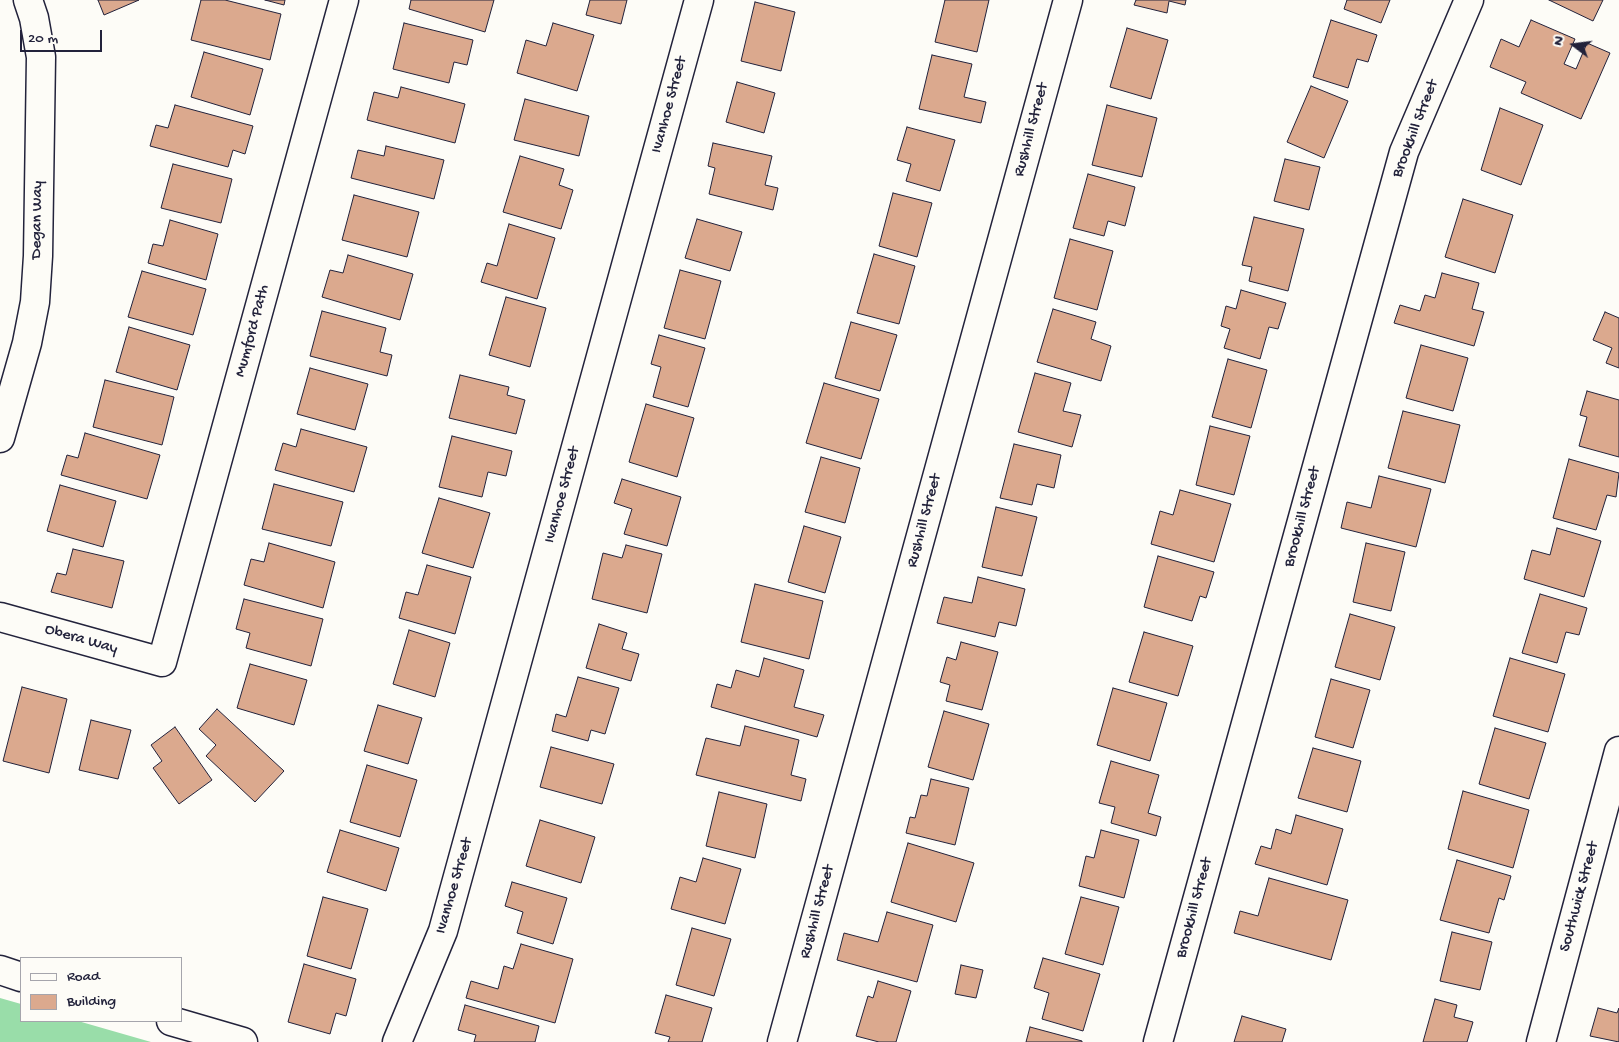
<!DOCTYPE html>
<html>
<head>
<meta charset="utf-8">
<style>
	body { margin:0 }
	#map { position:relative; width:1619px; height:1042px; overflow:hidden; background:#fdfcf7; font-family:"Gochi Hand",sans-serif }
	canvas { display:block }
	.legend { position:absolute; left:20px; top:957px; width:162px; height:65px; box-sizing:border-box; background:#fdfcf7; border:1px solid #a5a5ac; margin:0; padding:6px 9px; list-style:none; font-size:15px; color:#22223b }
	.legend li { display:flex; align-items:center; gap:10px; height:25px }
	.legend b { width:25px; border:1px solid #a5a5ac }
	.north { position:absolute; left:1549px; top:20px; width:50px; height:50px; -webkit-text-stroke:4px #fdfcf7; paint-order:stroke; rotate:285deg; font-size:14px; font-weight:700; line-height:20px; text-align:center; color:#22223b }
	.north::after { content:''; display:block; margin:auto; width:18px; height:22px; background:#22223b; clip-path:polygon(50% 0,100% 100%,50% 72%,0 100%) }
	.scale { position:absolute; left:20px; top:30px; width:82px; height:22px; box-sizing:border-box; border:2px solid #22223b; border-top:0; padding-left:6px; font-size:15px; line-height:18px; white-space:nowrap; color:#22223b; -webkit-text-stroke:4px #fdfcf7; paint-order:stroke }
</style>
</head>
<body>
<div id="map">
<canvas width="1619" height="1042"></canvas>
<ul class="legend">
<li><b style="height:6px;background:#fdfcf7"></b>Road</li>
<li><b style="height:14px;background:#dba98e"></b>Building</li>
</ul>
<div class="north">N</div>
<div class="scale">20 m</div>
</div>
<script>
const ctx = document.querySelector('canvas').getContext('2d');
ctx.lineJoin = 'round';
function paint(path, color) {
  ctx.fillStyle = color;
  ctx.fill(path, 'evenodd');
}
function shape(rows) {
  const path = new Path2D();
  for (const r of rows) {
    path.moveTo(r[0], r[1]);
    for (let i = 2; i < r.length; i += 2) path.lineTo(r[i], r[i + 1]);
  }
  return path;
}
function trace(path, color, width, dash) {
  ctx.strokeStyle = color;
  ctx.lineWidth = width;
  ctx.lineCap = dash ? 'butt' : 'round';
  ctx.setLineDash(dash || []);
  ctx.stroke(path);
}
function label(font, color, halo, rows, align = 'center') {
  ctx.font = font + ' "Gochi Hand",sans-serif';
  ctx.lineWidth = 4;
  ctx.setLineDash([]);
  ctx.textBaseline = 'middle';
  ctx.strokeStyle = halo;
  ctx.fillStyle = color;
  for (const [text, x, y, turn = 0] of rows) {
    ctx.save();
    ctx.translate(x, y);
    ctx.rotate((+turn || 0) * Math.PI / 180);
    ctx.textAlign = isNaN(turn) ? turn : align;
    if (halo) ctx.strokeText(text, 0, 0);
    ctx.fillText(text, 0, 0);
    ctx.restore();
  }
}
paint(shape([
	[0,998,21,1004,21,1021,78,1021,151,1042,0,1042]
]), '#99dda9');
const building = shape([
	[98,0,139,0,104,15,98,0],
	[201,0,225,0,281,14,270,60,191,40,201,0],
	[265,0,285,0,284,5,265,0],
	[411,0,494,0,485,32,409,9,411,0],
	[590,0,627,0,621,24,586,15,590,0],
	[945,0,989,0,977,52,935,42,945,0],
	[1136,0,1186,0,1185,5,1169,1,1167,13,1134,5,1136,0],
	[1347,0,1390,0,1381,23,1344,9,1347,0],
	[1549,0,1603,0,1593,21,1549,0],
	[755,2,795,12,781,71,741,61,755,2],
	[1331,20,1377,35,1368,62,1357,59,1348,88,1313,77,1331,20],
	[1531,20,1575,39,1564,64,1576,69,1587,43,1610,53,1581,119,1521,93,1526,82,1490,67,1501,39,1519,47,1531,20],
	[404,23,473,40,467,65,454,62,449,83,393,69,404,23],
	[553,23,594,35,577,91,517,73,526,40,546,46,553,23],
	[1127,28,1168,40,1151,99,1110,87,1127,28],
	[204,52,263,69,250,115,191,97,204,52],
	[932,55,972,64,964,97,986,102,981,123,919,109,932,55],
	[737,82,775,93,764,133,726,122,737,82],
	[1311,86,1348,101,1324,158,1287,142,1311,86],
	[401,87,465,104,455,143,367,120,374,92,398,98,401,87],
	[525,99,589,116,579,156,514,140,525,99],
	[175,105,253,126,245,154,233,150,228,167,150,146,156,125,168,128,175,105],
	[1107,105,1157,118,1142,177,1092,165,1107,105],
	[1500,108,1543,125,1521,185,1481,170,1500,108],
	[907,127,955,140,940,191,906,181,911,164,897,160,907,127],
	[713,143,772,156,765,185,778,188,773,210,709,194,715,168,708,166,713,143],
	[386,146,444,160,434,199,351,178,358,150,384,156,386,146],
	[520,156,564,169,559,185,573,190,561,229,503,212,520,156],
	[1285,159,1320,167,1309,210,1274,201,1285,159],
	[173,164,232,179,221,223,161,208,173,164],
	[1088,174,1135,187,1125,226,1108,221,1104,236,1073,228,1088,174],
	[893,193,932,203,917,257,879,246,893,193],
	[354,195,419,212,407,257,342,240,354,195],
	[1463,199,1513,215,1495,273,1445,257,1463,199],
	[1254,217,1304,229,1288,291,1249,281,1252,267,1242,265,1254,217],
	[697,219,742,232,730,271,685,258,697,219],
	[170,220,218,234,206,280,148,263,153,244,163,246,170,220],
	[509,224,555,238,537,299,481,282,487,263,497,266,509,224],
	[1070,239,1113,251,1097,310,1054,298,1070,239],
	[874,254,915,266,899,324,857,313,874,254],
	[348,255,413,274,400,320,322,297,330,270,343,273,348,255],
	[680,270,721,281,705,339,664,328,680,270],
	[142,271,206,289,193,335,128,317,142,271],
	[1442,273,1479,283,1472,309,1484,312,1474,346,1394,323,1400,305,1420,311,1425,295,1435,298,1442,273],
	[1241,290,1286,303,1278,329,1269,327,1260,359,1224,348,1230,329,1221,326,1226,306,1236,309,1241,290],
	[506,297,546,308,530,367,489,355,506,297],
	[1053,309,1096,322,1091,339,1111,346,1101,381,1037,362,1053,309],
	[322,311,386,328,380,352,392,355,387,376,310,356,322,311],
	[1605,312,1619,318,1619,368,1606,363,1612,348,1593,340,1605,312],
	[851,322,897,335,880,391,835,378,851,322],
	[129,327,190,345,177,390,116,372,129,327],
	[659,335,705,348,688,407,653,397,661,367,651,364,659,335],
	[1421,345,1468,358,1453,411,1406,398,1421,345],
	[1228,359,1267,370,1251,428,1212,417,1228,359],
	[310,368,368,384,355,430,297,414,310,368],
	[1035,373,1071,383,1063,411,1081,415,1072,447,1018,432,1035,373],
	[460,375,509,387,507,395,525,400,516,434,449,418,460,375],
	[105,380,174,397,162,445,93,427,105,380],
	[824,383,879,399,861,459,806,443,824,383],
	[1587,391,1619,400,1619,457,1579,446,1587,417,1580,415,1587,391],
	[646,404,694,418,677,477,629,462,646,404],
	[1403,411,1460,425,1445,483,1388,468,1403,411],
	[1210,426,1250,436,1234,495,1196,485,1210,426],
	[301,429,367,447,354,492,275,470,283,443,296,447,301,429],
	[85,433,160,455,147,499,61,475,67,455,78,458,85,433],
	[452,436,512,451,506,476,488,472,482,497,439,487,452,436],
	[1014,444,1061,455,1054,488,1037,484,1032,505,1000,498,1014,444],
	[821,457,860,468,845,523,805,512,821,457],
	[1569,459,1619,473,1616,497,1607,495,1596,530,1553,518,1569,459],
	[1379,476,1431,489,1416,547,1341,528,1347,502,1371,508,1379,476],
	[622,479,681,497,667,546,624,534,632,509,614,503,622,479],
	[274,484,343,502,331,546,262,529,274,484],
	[60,485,116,501,103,547,47,531,60,485],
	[1180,490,1231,504,1214,562,1151,544,1160,511,1173,515,1180,490],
	[439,498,490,513,473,568,422,553,439,498],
	[996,507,1037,517,1022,576,982,567,996,507],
	[804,526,841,537,825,593,788,582,804,526],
	[1557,528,1601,541,1584,597,1524,579,1532,550,1550,555,1557,528],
	[269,543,335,562,323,608,244,585,251,559,264,562,269,543],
	[1366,543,1405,552,1391,611,1353,602,1366,543],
	[626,545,662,554,647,613,592,599,603,553,622,558,626,545],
	[73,549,124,561,112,608,51,592,57,573,66,575,73,549],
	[1158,556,1214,572,1206,598,1200,596,1192,621,1144,607,1158,556],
	[427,565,471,577,455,634,399,618,406,592,418,595,427,565],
	[978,577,1025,589,1016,626,999,622,995,637,937,623,944,597,972,603,978,577],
	[755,584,823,601,809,659,741,642,755,584],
	[1540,594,1587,608,1579,635,1566,632,1557,663,1522,653,1540,594],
	[244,599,323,619,311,666,246,648,250,633,236,629,244,599],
	[1350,614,1395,627,1380,680,1335,667,1350,614],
	[599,624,627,633,622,649,639,654,631,681,586,668,599,624],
	[409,630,450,643,435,697,393,684,409,630],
	[1144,632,1193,646,1178,696,1129,682,1144,632],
	[961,642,998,652,982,710,946,701,950,685,940,682,947,657,956,660,961,642],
	[764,658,804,670,794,707,824,715,817,737,711,707,717,684,731,688,736,670,759,677,764,658],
	[1510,658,1565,674,1548,732,1493,716,1510,658],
	[250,664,307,680,294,725,237,708,250,664],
	[578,677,619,688,605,734,591,730,588,741,552,731,556,714,566,717,578,677],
	[1331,679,1370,690,1353,748,1315,737,1331,679],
	[22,687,67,699,49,773,3,761,22,687],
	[1113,688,1167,703,1150,761,1097,745,1113,688],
	[378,705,422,718,408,764,364,751,378,705],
	[217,709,284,771,255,802,206,756,216,745,199,729,217,709],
	[944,711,989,724,973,780,928,767,944,711],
	[91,720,131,730,118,779,79,770,91,720],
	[745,726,799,740,791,775,806,779,801,801,696,775,706,738,740,746,745,726],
	[175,727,212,780,179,804,153,768,162,761,151,745,175,727],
	[1495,728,1546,743,1529,799,1479,784,1495,728],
	[551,747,614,764,602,804,540,787,551,747],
	[1313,748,1361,761,1347,812,1298,798,1313,748],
	[1111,761,1159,775,1148,813,1161,817,1156,836,1111,823,1115,807,1099,803,1111,761],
	[367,765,417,780,400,837,350,822,367,765],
	[931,779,969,788,955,845,906,833,910,817,915,818,921,795,927,796,931,779],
	[1463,791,1529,810,1513,868,1448,849,1463,791],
	[719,792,767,804,755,858,706,846,719,792],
	[1296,815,1343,829,1327,885,1255,864,1261,846,1271,849,1276,829,1291,834,1296,815],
	[540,820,595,837,581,883,526,866,540,820],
	[340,830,399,848,386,891,327,872,340,830],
	[1101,830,1139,840,1124,898,1079,886,1086,856,1094,858,1101,830],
	[908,843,974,863,956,922,891,902,908,843],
	[703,858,741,869,725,924,671,909,680,877,696,882,703,858],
	[1457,860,1511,876,1504,900,1499,898,1489,933,1440,920,1457,860],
	[1269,878,1348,900,1331,960,1234,933,1240,911,1258,916,1269,878],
	[512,882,567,898,553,944,517,933,523,912,505,906,512,882],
	[323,897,368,909,351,969,307,956,323,897],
	[1081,897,1119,907,1103,965,1065,954,1081,897],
	[887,912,933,925,917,982,837,960,844,933,878,942,887,912],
	[692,928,731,939,714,996,676,985,692,928],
	[1452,932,1492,942,1480,990,1440,981,1452,932],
	[521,944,573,959,555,1023,466,998,471,981,498,989,504,966,513,969,521,944],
	[1043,958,1100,974,1083,1031,1042,1019,1049,993,1034,988,1043,958],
	[304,964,356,979,346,1016,336,1013,330,1034,288,1022,304,964],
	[961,965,983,970,976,998,955,994,961,965],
	[878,981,911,991,896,1042,879,1042,856,1036,868,996,873,998,878,981],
	[666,995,712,1008,702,1042,668,1042,670,1037,655,1033,666,995],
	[1435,999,1457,1005,1454,1017,1473,1022,1467,1042,1423,1042,1435,999],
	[465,1005,539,1026,535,1042,474,1042,476,1035,458,1030,465,1005],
	[1598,1008,1617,1013,1619,1008,1619,1042,1590,1036,1598,1008],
	[1242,1016,1286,1029,1282,1042,1234,1042,1242,1016],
	[1030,1027,1082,1041,1082,1042,1026,1042,1030,1027]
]);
paint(building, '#dba98e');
trace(building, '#22223b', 1);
const minor = shape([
	[0,438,27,343,35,302,38,256,41,57,34,18,28,0],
	[0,617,162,662,344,0],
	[0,970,21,977],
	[171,1021,243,1042],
	[397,1042,443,931,699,0],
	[782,1042,1068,0],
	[1158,1042,1404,152,1469,0],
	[1541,1042,1619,751]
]);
trace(minor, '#22223b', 31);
trace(minor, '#fdfcf7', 28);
label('16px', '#22223b', '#fdfcf7', [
	["Ivanhoe Street",670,105,-75],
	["Brookhill Street",1416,129,-69],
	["Rushhill Street",1032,130,-75],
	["Degan Way",38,220,-89],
	["Mumford Path",253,331,-75],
	["Ivanhoe Street",563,495,-75],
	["Brookhill Street",1303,517,-75],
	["Rushhill Street",925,521,-75],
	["Obera Way",81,640,16],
	["Ivanhoe Street",455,886,-74],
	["Southwick Street",1580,897,-75],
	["Brookhill Street",1195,908,-75],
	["Rushhill Street",818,912,-75]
]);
</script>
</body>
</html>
